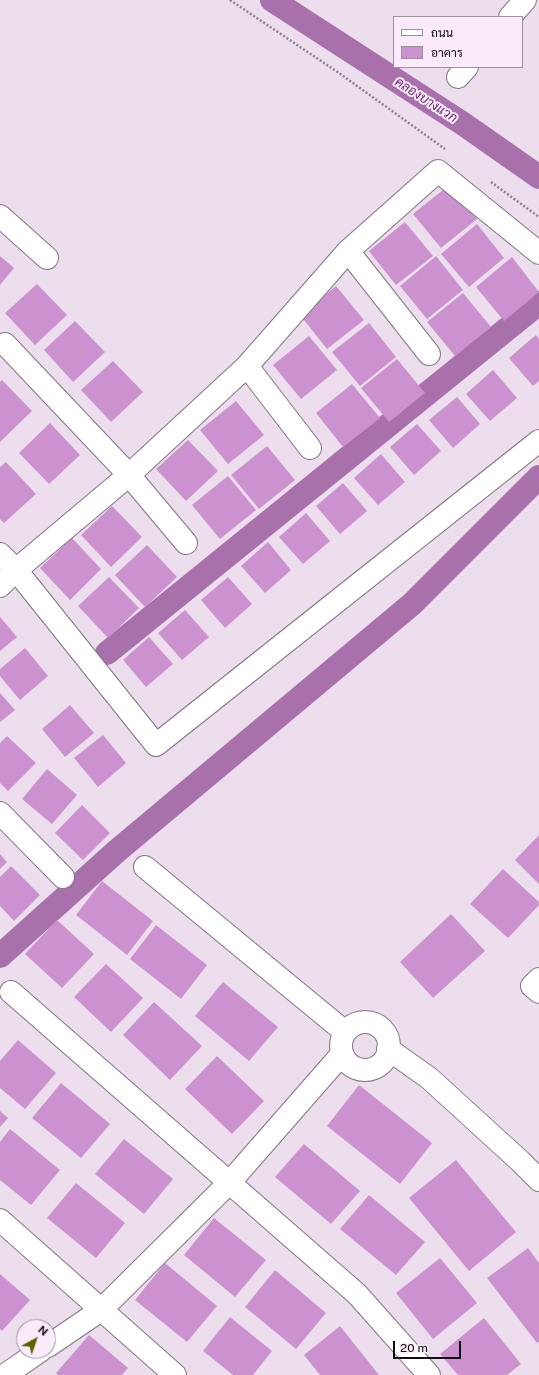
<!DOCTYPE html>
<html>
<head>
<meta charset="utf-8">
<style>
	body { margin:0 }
	#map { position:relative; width:539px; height:1375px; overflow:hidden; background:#ecdeed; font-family:"Public Sans",Sarabun,sans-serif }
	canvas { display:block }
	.legend { position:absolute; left:393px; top:16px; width:130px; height:52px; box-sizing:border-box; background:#faebfa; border:1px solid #9c929d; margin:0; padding:5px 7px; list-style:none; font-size:12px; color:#100c11 }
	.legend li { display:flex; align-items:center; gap:8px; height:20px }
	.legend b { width:20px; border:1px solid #9c929d }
	.north { position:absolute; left:16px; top:1319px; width:40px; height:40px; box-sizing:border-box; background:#faebfa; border:1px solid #9c929d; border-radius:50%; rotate:40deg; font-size:11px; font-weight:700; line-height:16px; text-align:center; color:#100c11 }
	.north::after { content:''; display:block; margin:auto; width:14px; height:18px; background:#5b6200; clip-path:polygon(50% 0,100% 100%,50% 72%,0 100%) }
	.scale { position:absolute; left:393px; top:1341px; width:68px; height:18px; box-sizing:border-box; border:2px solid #100c11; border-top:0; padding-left:5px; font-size:12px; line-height:14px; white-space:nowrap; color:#100c11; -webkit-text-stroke:3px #faebfa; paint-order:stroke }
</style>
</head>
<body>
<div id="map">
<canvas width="539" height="1375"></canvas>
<ul class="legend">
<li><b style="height:5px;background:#fff"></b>ถนน</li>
<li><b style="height:11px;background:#cc92cf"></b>อาคาร</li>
</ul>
<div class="north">N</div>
<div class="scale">20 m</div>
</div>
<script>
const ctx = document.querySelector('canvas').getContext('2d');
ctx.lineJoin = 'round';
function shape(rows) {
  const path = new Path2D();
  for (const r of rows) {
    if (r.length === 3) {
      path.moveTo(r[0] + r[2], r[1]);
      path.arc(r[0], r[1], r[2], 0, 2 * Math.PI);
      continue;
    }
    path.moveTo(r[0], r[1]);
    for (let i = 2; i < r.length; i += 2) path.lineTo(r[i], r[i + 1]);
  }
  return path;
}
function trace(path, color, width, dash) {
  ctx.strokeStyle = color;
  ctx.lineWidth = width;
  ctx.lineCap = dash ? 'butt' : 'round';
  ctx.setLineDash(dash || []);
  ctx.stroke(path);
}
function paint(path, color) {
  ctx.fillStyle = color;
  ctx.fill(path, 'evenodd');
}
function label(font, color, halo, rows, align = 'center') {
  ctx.font = font + ' "Public Sans",Sarabun,sans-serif';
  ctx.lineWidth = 4;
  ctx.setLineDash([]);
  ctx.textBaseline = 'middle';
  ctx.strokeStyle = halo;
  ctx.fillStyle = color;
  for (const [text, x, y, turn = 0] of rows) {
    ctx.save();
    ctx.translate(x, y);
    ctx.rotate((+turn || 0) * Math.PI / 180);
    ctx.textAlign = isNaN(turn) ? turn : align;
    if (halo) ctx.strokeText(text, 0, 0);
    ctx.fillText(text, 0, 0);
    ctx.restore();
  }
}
trace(shape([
	[272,0,462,123,539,177],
	[107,653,539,303],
	[0,956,118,850,412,604,539,477]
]), '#a971ac', 24);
paint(shape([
	[449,185,477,219,441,248,413,214],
	[405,222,433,256,396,285,369,251],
	[477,224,504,258,469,287,441,254],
	[0,256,14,268,0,285],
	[436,256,463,290,427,319,400,286],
	[512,257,539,292,504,321,476,287],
	[37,284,67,315,35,345,5,313],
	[336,286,364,320,327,349,300,315],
	[463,293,491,327,455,356,427,322],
	[75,321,105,352,73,382,44,350],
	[369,323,396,357,360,386,332,352],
	[536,335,539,339,539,381,533,386,509,358],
	[309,336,337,370,301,399,273,365],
	[397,359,425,393,389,422,361,388],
	[113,361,143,392,111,422,81,390],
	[493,370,517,398,490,421,466,394],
	[2,380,32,411,0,442,0,382],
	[352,384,380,418,343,447,316,413],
	[457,397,480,424,453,448,429,420],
	[236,401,264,435,228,464,200,430],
	[50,423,80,455,49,484,19,453],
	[417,424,441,451,414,475,390,447],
	[188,440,218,471,186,501,156,469],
	[267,446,295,480,259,509,231,475],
	[381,454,405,482,378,505,354,478],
	[6,462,36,494,4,523,0,519,0,467],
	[228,476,256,510,220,539,192,505],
	[343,483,367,511,340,534,316,506],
	[112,506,142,537,111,567,81,535],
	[306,513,330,541,303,564,279,537],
	[72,538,101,569,70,600,40,568],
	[268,542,291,570,265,593,241,566],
	[147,545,177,577,145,607,115,575],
	[109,577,139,608,108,638,78,606],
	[228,577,252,604,225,628,201,600],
	[185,610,209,637,182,660,158,633],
	[0,617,17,637,0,651],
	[149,637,173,664,146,687,123,660],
	[25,648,48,676,20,700,0,676,0,669],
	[0,693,15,710,0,722],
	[70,705,94,733,65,757,42,729],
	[103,735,126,763,98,787,74,758],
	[7,736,36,763,8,791,0,783,0,743],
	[47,769,77,795,52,824,22,799],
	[82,805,110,833,83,860,55,833],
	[539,835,539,884,515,860],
	[0,854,7,862,0,869],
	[11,866,40,895,14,921,0,906,0,877],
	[503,869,539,902,539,905,508,938,470,904],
	[102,881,153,921,127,955,76,915],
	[451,914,485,951,433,998,400,962],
	[57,920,94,954,62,988,25,954],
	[156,925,207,965,181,999,130,959],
	[106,964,143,998,111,1032,74,997],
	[223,982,278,1027,249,1061,195,1016],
	[154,1002,202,1046,170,1080,123,1035],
	[18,1040,56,1073,25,1109,0,1088,0,1061],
	[217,1056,264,1101,232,1134,185,1089],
	[61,1083,110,1124,81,1158,32,1118],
	[359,1085,432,1143,400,1184,327,1126],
	[0,1111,8,1118,0,1127],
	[10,1129,60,1170,31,1205,0,1180,0,1142],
	[124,1139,173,1179,144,1214,95,1174],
	[304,1144,360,1191,331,1224,275,1177],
	[456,1160,516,1232,469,1271,409,1198],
	[76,1183,125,1223,96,1258,47,1218],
	[369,1195,425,1242,396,1275,340,1229],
	[214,1218,266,1260,235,1297,184,1255],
	[528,1248,539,1263,539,1342,537,1343,487,1278],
	[440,1258,477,1303,433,1339,396,1293],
	[165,1263,217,1306,187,1342,135,1300],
	[275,1270,326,1313,296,1349,245,1307],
	[0,1274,30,1300,2,1331,0,1329],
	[230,1317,272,1351,253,1375,233,1375,203,1351],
	[484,1318,521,1364,507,1375,458,1375,440,1354],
	[340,1326,379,1375,320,1375,304,1355],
	[89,1335,128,1368,122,1375,58,1375,56,1373]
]), '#cc92cf');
const minor = shape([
	[510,17,525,0],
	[458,77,467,67],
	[0,216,47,258],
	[348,251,429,354],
	[5,344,129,475,186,543],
	[247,366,310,448],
	[0,554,16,570,156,745,539,441],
	[0,586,16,570,129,475,247,366,348,251,438,171,539,253],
	[0,813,63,877],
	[145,867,345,1032],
	[539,979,532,986,539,992],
	[11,992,357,1294,429,1375],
	[365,1046,24],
	[388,1049,429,1078,520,1161,539,1180],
	[0,1220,175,1375],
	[48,1346,101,1310,230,1182,342,1054],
	[5,1375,40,1351]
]);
trace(minor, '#837583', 24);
trace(shape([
	[230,0,339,73,445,149],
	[491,182,539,217]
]), '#8c828d', 2.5, [2, 2]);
trace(minor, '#fff', 22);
label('italic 13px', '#6d2872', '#faebfa', [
	["คลองบางแวก",426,100,33]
]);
</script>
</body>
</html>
